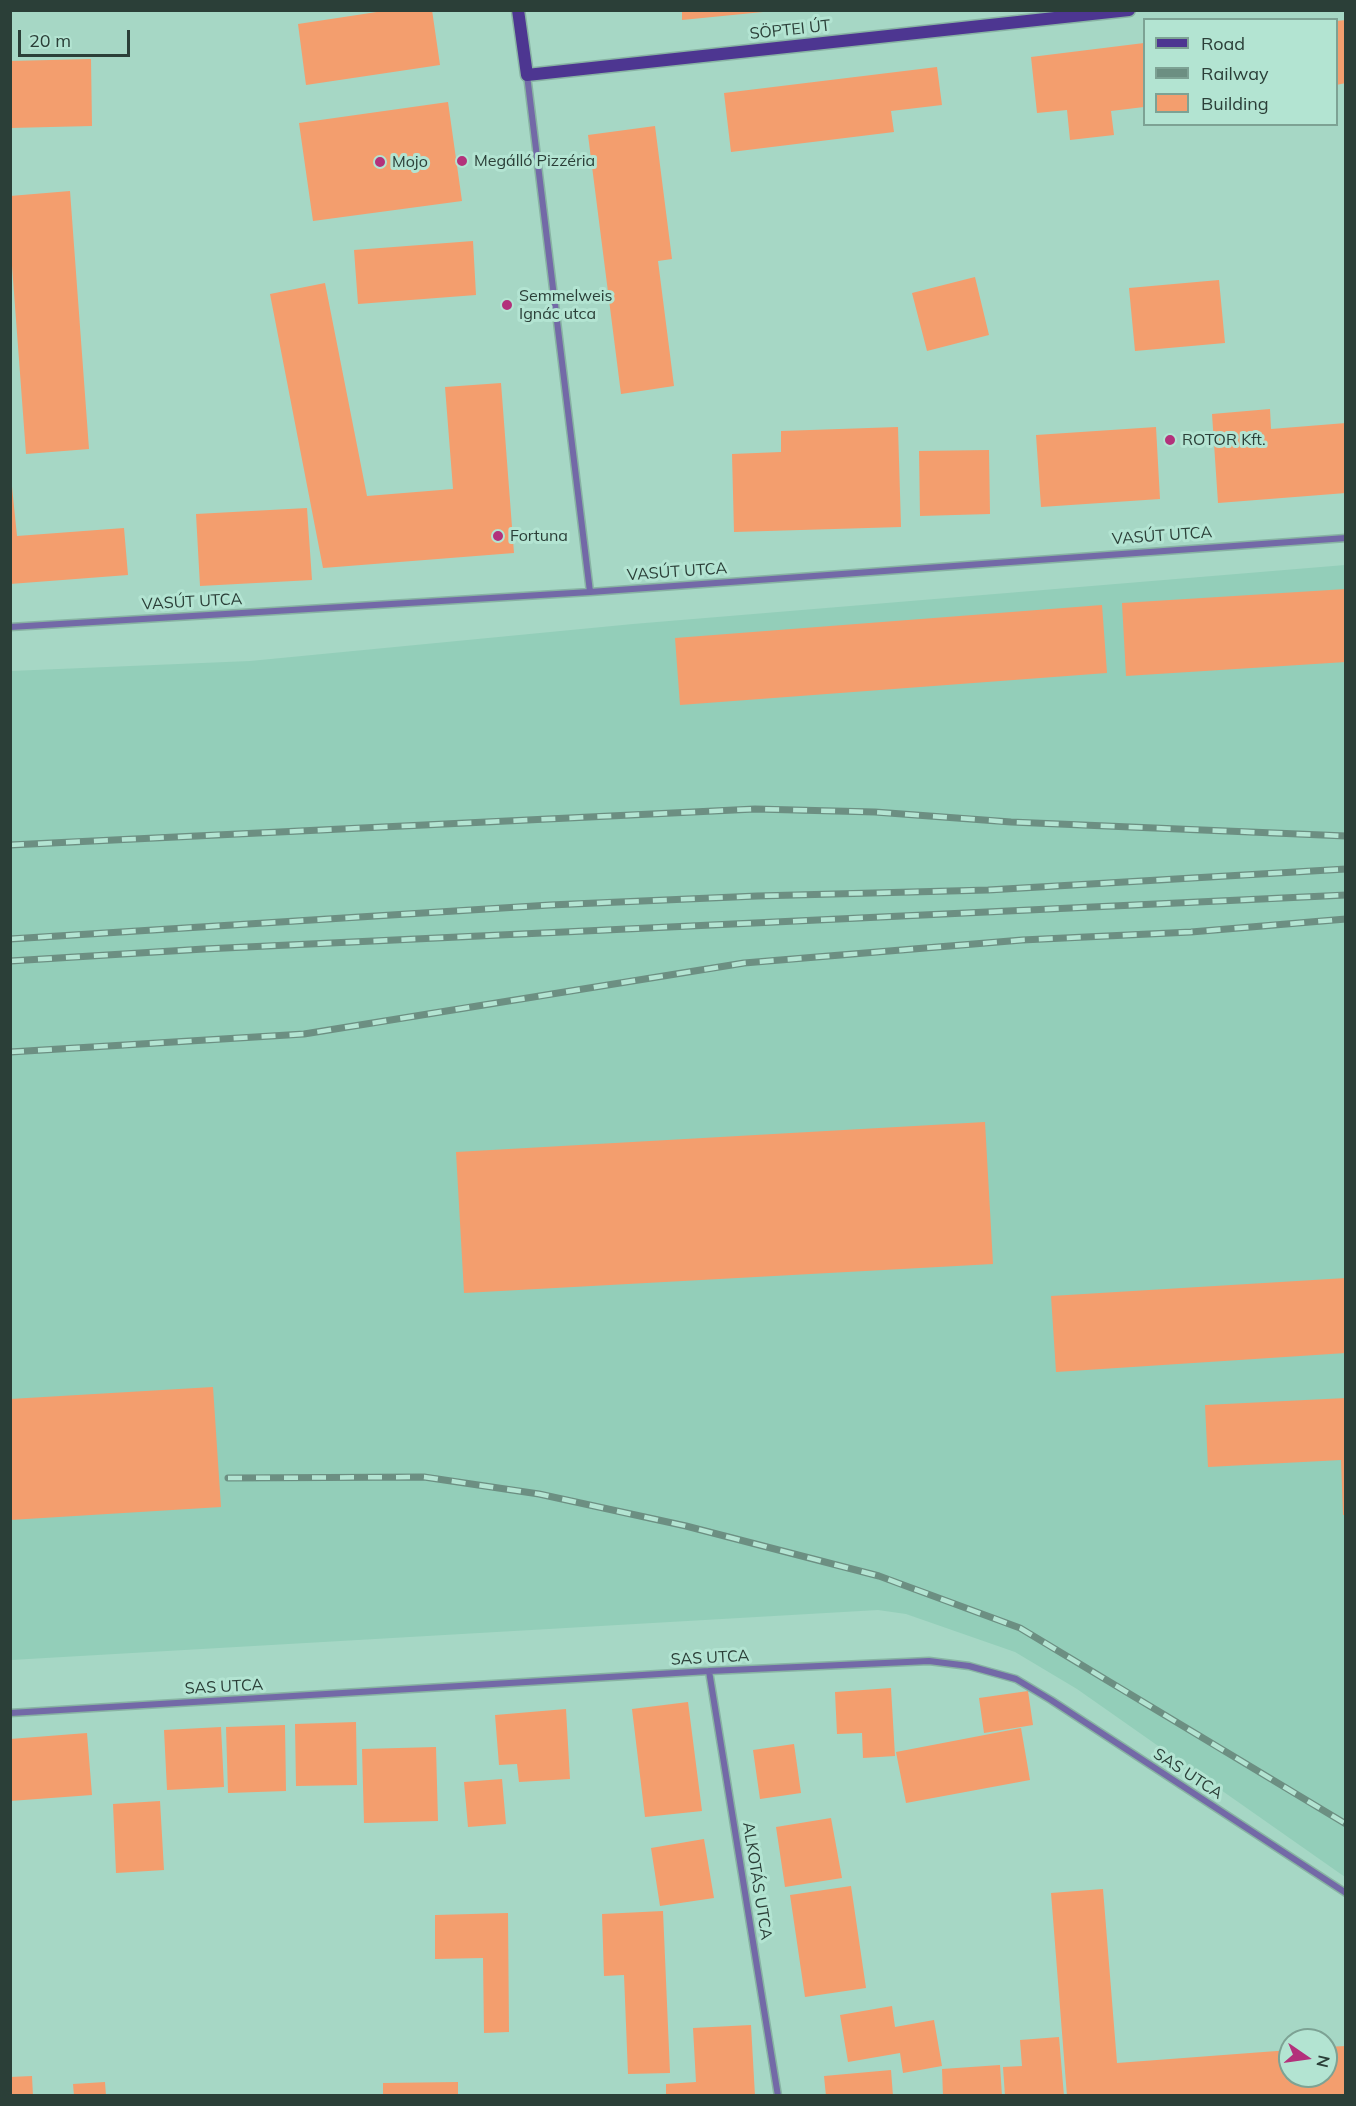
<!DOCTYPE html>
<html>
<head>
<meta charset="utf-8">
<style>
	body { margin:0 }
	#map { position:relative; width:1356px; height:2106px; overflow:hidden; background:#a6d7c5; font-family:Mulish,sans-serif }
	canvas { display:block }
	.frame { position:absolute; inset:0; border:12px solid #2b3f38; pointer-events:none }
	.legend { position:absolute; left:1143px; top:18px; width:195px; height:108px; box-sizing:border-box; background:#b3e4d2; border:2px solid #7da294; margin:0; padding:8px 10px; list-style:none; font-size:18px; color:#2b3f38 }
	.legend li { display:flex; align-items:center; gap:12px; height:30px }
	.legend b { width:30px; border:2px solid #7da294 }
	.north { position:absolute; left:1278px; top:2028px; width:60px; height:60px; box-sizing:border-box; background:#b3e4d2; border:2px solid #7da294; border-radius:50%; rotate:103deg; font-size:16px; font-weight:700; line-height:24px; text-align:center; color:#2b3f38 }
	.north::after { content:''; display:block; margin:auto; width:21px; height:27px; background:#b3317b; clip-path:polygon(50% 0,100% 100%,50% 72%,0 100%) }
	.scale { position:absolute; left:18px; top:30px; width:112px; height:27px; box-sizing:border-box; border:3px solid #2b3f38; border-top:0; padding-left:8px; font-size:18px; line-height:21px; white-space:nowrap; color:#2b3f38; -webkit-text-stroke:4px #b3e4d2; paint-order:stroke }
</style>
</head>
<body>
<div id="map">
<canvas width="1356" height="2106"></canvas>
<div class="frame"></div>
<ul class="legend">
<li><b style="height:8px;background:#4d3691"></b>Road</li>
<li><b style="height:8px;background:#6c8f82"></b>Railway</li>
<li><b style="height:16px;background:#f39e6e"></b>Building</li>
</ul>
<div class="north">N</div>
<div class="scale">20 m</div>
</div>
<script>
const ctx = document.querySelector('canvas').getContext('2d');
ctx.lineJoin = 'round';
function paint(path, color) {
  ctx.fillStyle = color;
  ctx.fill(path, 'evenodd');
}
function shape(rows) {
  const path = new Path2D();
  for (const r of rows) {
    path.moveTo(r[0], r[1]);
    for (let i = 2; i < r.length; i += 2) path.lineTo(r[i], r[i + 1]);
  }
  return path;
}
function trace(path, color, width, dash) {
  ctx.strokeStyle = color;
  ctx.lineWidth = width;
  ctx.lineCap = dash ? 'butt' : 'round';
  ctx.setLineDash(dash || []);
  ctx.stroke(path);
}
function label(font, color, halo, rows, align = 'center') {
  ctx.font = font + ' Mulish,sans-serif';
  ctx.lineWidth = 6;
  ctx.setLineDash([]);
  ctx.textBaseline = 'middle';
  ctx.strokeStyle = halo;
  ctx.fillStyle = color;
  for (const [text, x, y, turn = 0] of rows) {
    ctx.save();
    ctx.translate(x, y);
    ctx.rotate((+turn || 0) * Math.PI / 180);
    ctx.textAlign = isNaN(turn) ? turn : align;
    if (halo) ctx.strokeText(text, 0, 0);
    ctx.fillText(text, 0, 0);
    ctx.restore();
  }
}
paint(shape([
	[1345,565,1345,1877,1077,1689,1015,1652,906,1614,878,1610,11,1660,11,671,250,661,633,624]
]), '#93ceb9');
paint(shape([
	[390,10,432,10,440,65,306,85,298,24],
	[682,10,763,10,763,12,682,20],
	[1346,20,1346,83,1336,85,1336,21],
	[1144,43,1144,107,1111,111,1114,135,1070,140,1067,110,1037,113,1031,57],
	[91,59,92,126,10,128,10,61],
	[937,67,942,105,891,111,894,132,731,152,724,93],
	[448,102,462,201,313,221,299,123],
	[655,126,672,259,658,261,674,386,621,394,588,135],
	[70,191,89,449,26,454,10,239,10,196],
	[473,241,476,295,358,304,354,250],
	[975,277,989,335,927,351,912,293],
	[1219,280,1225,343,1135,351,1129,288],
	[325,283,367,496,453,489,445,387,501,383,514,553,323,568,270,294],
	[1270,409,1271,429,1346,423,1346,493,1218,503,1212,414],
	[898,427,901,527,734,532,732,454,781,452,781,431],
	[1156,427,1160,499,1041,507,1036,435],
	[989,450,990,514,920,516,919,451],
	[10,467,17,536,124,528,128,575,10,584],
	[307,508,312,580,200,586,196,514],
	[1346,589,1346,662,1126,676,1122,603],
	[1102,605,1107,673,680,705,675,638],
	[985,1122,993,1264,464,1293,456,1152],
	[1346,1278,1346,1353,1056,1372,1051,1296],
	[213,1387,221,1507,10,1520,10,1399],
	[1346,1398,1346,1515,1343,1515,1341,1460,1208,1467,1205,1405],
	[891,1688,895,1756,863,1758,862,1733,837,1734,835,1692],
	[1028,1691,1033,1725,984,1733,979,1698],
	[688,1702,702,1811,645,1817,632,1709],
	[566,1709,570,1779,519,1782,517,1764,499,1765,495,1715],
	[356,1722,357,1785,296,1786,295,1724],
	[285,1725,286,1791,228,1793,226,1727],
	[221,1727,224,1787,167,1790,164,1730],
	[1021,1728,1030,1780,906,1803,896,1752],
	[87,1733,92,1795,10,1801,10,1739],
	[794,1744,801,1793,760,1799,753,1750],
	[436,1747,438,1821,364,1823,362,1749],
	[502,1779,506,1824,468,1827,464,1782],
	[160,1801,164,1870,116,1873,113,1804],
	[831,1818,842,1878,785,1887,776,1827],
	[704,1839,714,1898,660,1906,651,1848],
	[851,1886,866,1988,805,1997,790,1895],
	[1103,1889,1117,2063,1290,2050,1290,2076,1326,2076,1326,2047,1346,2046,1346,2096,1067,2096,1051,1893],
	[663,1911,670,2073,628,2074,624,1975,604,1976,602,1914],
	[508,1913,509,2032,484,2033,483,1958,435,1959,435,1915],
	[892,2006,895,2027,934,2020,942,2066,903,2073,900,2053,848,2062,840,2015],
	[751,2025,755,2096,666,2096,666,2084,696,2082,693,2028],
	[1059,2037,1064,2096,1005,2096,1003,2067,1022,2066,1020,2040],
	[1000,2065,1002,2096,943,2096,942,2069],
	[891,2070,893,2096,826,2096,824,2076],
	[32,2076,33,2096,10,2096,10,2077],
	[105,2082,106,2096,74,2096,73,2084],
	[458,2082,458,2096,383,2096,383,2083]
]), '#f39e6e');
const street = shape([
	[527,75,590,592],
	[10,627,590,592,1346,538],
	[709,1671,778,2096],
	[10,1713,709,1671,929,1661,969,1666,1016,1679,1051,1700,1346,1893]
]);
const secondary = shape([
	[518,10,527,75,1129,10]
]);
trace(street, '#88b3a3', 9);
trace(secondary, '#88b3a3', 15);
trace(street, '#7369a7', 6);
trace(secondary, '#4d3691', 12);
const rail = shape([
	[10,845,755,809,875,812,1011,822,1346,836],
	[10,939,550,905,757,896,988,890,1346,869],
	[10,961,204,949,1346,895],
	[10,1052,304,1034,744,963,1022,940,1191,932,1346,919],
	[228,1478,424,1477,539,1494,686,1526,879,1576,1020,1628,1346,1824]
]);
trace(rail, '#6c8f82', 7);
trace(rail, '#b3e4d2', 4.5, [14]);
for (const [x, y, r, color] of [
	[462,161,6,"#b3317b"],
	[380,162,6,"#b3317b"],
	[507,305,6,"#b3317b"],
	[1170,440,6,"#b3317b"],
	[498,536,6,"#b3317b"]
]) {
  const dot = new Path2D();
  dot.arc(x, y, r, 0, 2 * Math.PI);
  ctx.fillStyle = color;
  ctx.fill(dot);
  trace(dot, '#b3e4d2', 2);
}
label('16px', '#2b3f38', '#b3e4d2', [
	["SÖPTEI ÚT",790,30,-6],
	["VASÚT UTCA",1162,536,-4],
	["VASÚT UTCA",677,572,-4],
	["VASÚT UTCA",192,602,-3],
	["SAS UTCA",710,1658,-3],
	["SAS UTCA",224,1687,-3],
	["SAS UTCA",1188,1774,33],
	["ALKOTÁS UTCA",757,1881,81]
]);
label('16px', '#2b3f38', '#b3e4d2', [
	["Megálló Pizzéria",474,161],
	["Mojo",392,162],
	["Semmelweis",519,296],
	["Ignác utca",519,314],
	["ROTOR Kft.",1182,440],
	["Fortuna",510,536]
], 'left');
</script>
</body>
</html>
